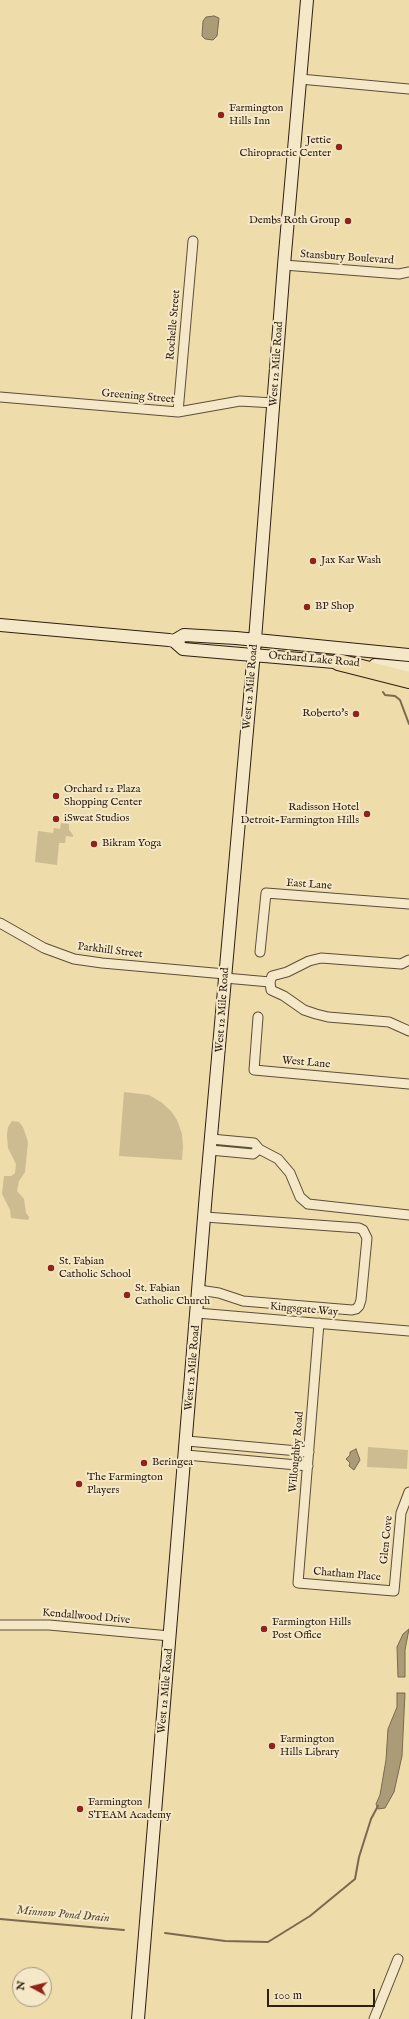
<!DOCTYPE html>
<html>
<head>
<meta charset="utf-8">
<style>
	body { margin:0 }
	#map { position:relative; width:409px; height:2019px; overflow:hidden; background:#eedcab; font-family:"IM FELL English",serif }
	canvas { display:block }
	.north { position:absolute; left:12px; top:1967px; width:40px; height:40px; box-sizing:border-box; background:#f4e8c8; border:1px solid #a4977f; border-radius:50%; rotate:277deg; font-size:11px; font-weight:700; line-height:16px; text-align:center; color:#2d1e11 }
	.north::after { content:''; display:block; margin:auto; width:14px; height:18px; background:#8f2418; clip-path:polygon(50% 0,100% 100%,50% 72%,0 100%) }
	.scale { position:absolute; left:267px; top:1989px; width:108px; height:18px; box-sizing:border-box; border:2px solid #2d1e11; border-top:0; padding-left:5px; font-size:12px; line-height:14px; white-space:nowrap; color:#2d1e11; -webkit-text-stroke:3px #f4e8c8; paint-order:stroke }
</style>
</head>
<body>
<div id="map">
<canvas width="409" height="2019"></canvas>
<div class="north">N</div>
<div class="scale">100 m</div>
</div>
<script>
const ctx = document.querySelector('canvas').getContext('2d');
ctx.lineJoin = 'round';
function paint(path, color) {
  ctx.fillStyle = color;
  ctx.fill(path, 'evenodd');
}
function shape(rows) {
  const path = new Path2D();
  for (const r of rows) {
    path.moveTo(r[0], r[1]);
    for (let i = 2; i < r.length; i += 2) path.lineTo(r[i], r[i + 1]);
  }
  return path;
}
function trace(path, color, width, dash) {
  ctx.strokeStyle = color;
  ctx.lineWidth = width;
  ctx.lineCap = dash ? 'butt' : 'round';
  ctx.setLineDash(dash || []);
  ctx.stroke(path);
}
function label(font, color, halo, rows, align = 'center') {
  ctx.font = font + ' "IM FELL English",serif';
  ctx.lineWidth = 4;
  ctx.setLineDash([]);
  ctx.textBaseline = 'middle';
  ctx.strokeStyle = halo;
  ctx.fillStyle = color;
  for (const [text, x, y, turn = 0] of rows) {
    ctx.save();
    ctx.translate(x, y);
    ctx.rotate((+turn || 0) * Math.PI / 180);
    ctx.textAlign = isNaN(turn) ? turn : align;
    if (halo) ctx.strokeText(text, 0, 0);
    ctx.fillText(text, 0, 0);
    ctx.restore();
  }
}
paint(shape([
	[61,823,69,824,69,830,73,835,73,837,66,836,65,843,59,843,57,865,35,862,38,831,53,833,54,828,60,829],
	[124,1092,149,1095,161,1102,171,1111,177,1120,182,1134,183,1147,182,1160,119,1156],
	[12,1121,19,1122,23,1127,28,1142,25,1172,19,1181,17,1191,24,1199,26,1213,29,1217,28,1220,11,1218,10,1210,2,1194,4,1176,11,1176,15,1173,16,1164,8,1148,7,1135,8,1127],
	[368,1447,408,1450,407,1469,367,1467]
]), '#cdbc91');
const water = shape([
	[214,16,219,18,217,36,213,40,205,39,202,36,203,21,206,17,214,16],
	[356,1449,360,1460,354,1470,349,1466,350,1463,346,1459,350,1455,350,1452,356,1449],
	[409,1629,405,1650,405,1677,398,1677,397,1647,403,1634,409,1629],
	[397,1693,405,1693,402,1756,394,1792,385,1808,378,1809,376,1804,380,1795,386,1760,388,1729,397,1707,397,1693]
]);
paint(water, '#ac9b77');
trace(water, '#79694e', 1);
trace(shape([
	[383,692,385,695,395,696,400,700,409,724],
	[0,1919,124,1930],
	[165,1933,225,1941,268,1942,310,1916,355,1879,359,1857,371,1819,378,1806]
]), '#79694e', 2);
const street = shape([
	[300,79,409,89],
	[284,265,399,274,409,272],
	[0,397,178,412,240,401,274,403],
	[178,412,193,241],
	[0,923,44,948,74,959,102,963,225,974],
	[260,952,266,893,409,904],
	[225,978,270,982],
	[270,982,271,990,284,996,304,1010,316,1014,328,1017,389,1022,409,1031],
	[270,982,272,976,287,972,309,961,321,958,401,964,409,960],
	[258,1017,254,1070,409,1084],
	[211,1139,254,1143,259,1149,278,1159,290,1173,300,1197,308,1204,409,1215],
	[210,1150,253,1154,259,1149],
	[199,1290,219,1293,243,1301,352,1310,356,1309,359,1306,361,1300,367,1238,363,1230,359,1228,205,1217],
	[197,1313,409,1331],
	[319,1323,298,1583,394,1591,401,1513,409,1492],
	[187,1441,309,1452],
	[186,1455,308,1466],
	[0,1625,49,1625,170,1636],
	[374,2019,398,1959]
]);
const secondary = shape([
	[0,625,169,640,174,641,183,649,346,663],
	[174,641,184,635,236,638,409,655],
	[375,665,409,668],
	[138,2019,206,1193,255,640,284,265,307,0]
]);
const highway = shape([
	[338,662,409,680]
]);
trace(street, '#5d4e38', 11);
trace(secondary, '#2d1e11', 14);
trace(highway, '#2d1e11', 18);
trace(street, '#f4e8c8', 9);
trace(secondary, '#f4e8c8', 12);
trace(highway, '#eedcab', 16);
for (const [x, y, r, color] of [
	[221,115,4,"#8f2418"],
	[339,147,4,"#8f2418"],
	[348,221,4,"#8f2418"],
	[313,561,4,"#8f2418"],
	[307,607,4,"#8f2418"],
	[356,714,4,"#8f2418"],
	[56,796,4,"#8f2418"],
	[367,814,4,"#8f2418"],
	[56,819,4,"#8f2418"],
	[94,844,4,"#8f2418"],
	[51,1268,4,"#8f2418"],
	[127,1295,4,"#8f2418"],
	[144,1463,4,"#8f2418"],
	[79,1484,4,"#8f2418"],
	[264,1629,4,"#8f2418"],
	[272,1746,4,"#8f2418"],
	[80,1809,4,"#8f2418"]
]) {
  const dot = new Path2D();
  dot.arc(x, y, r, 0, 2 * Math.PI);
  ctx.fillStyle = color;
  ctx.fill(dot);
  trace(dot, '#f4e8c8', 1.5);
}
label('11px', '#2d1e11', '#f4e8c8', [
	["Farmington",229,109],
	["Hills Inn",229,122],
	["Jettie",331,141,"right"],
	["Chiropractic Center",331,154,"right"],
	["Dembs Roth Group",340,221,"right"],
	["Jax Kar Wash",321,561],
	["BP Shop",315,607],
	["Roberto's",348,714,"right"],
	["Orchard 12 Plaza",64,790],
	["Shopping Center",64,803],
	["Radisson Hotel",359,808,"right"],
	["Detroit-Farmington Hills",359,821,"right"],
	["iSweat Studios",64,819],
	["Bikram Yoga",102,844],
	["St. Fabian",59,1262],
	["Catholic School",59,1275],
	["St. Fabian",135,1289],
	["Catholic Church",135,1302],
	["Beringea",152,1463],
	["The Farmington",87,1478],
	["Players",87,1491],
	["Farmington Hills",272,1623],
	["Post Office",272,1636],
	["Farmington",280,1740],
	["Hills Library",280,1753],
	["Farmington",88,1803],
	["STEAM Academy",88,1816]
], 'left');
label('11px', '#2d1e11', '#f4e8c8', [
	["Stansbury Boulevard",347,258,4],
	["Rochelle Street",174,325,-85],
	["West 12 Mile Road",277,364,-86],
	["Greening Street",138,397,5],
	["Orchard Lake Road",314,660,5],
	["West 12 Mile Road",251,687,-85],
	["East Lane",309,885,4],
	["Parkhill Street",110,951,7],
	["West 12 Mile Road",223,1010,-86],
	["West Lane",306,1063,5],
	["Kingsgate Way",304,1310,5],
	["West 12 Mile Road",193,1368,-85],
	["Willoughby Road",297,1452,-85],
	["Glen Cove",387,1540,-84],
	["Chatham Place",347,1575,5],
	["Kendallwood Drive",86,1617,5],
	["West 12 Mile Road",166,1691,-85]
]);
label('italic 12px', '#594a35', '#f4e8c8', [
	["Minnow Pond Drain",63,1915,5]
]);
</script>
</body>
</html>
